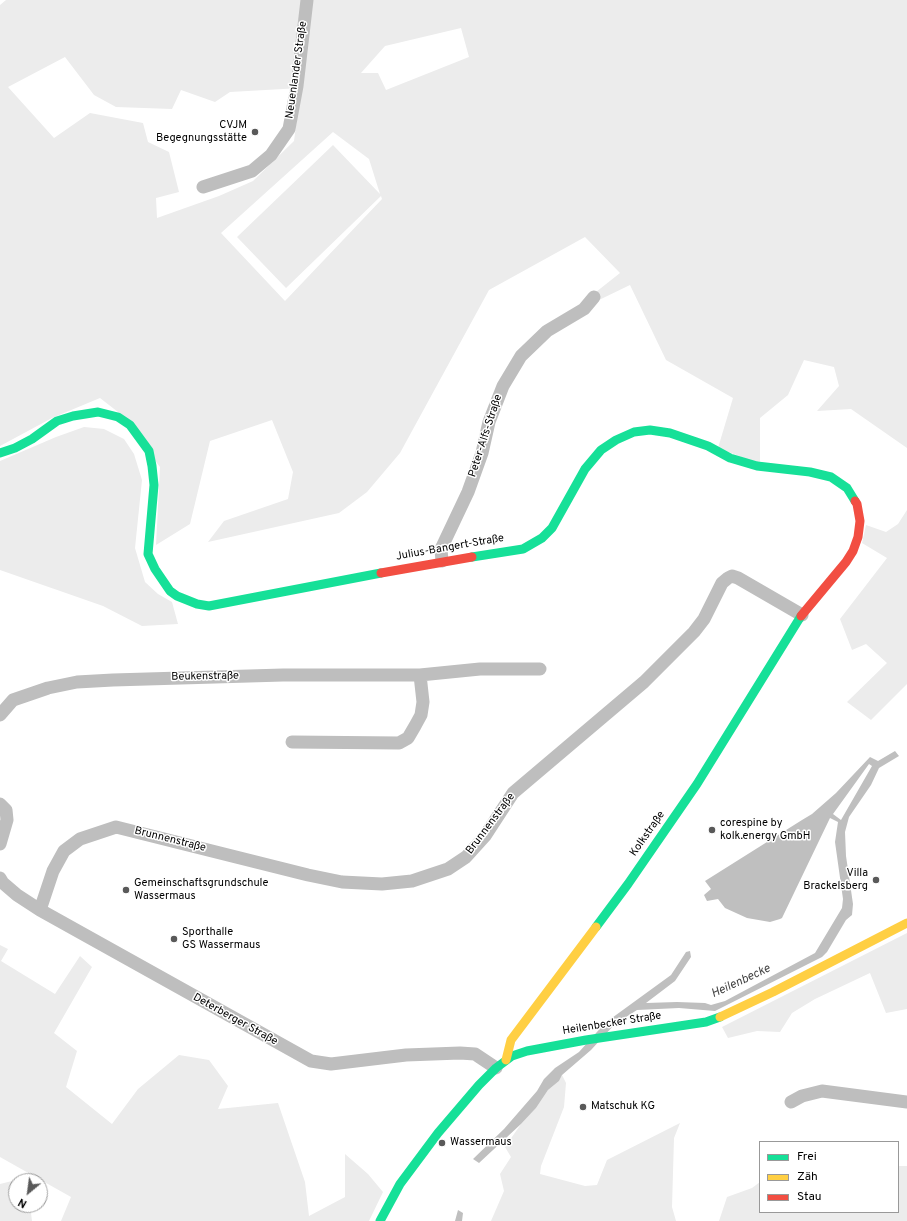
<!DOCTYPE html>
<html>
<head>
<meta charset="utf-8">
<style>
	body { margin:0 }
	#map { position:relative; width:907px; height:1221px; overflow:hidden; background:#fff; font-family:Overpass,sans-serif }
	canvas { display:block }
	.legend { position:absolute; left:759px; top:1141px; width:140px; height:72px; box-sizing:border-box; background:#fff; border:1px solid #999; margin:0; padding:5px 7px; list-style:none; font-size:12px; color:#000 }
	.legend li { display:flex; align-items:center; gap:8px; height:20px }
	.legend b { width:20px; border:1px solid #999 }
	.north { position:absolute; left:8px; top:1173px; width:40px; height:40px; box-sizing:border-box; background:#fff; border:1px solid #999; border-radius:50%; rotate:209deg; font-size:11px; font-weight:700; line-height:16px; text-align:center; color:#000 }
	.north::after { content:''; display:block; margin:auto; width:14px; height:18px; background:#595959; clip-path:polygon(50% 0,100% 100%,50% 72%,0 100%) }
</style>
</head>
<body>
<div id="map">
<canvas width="907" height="1221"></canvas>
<ul class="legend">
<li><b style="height:5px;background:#16e098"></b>Frei</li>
<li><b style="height:5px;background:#ffcf43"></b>Zäh</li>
<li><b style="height:5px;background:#f24e42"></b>Stau</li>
</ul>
<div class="north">N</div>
</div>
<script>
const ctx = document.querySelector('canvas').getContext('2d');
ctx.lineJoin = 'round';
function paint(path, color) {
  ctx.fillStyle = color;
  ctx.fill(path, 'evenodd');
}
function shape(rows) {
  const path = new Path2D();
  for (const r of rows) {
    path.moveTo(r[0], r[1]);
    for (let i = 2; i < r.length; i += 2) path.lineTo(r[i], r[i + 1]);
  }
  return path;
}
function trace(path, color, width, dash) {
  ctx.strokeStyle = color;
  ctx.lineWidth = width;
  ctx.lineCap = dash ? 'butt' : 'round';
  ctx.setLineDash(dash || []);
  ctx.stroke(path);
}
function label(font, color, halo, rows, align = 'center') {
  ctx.font = font + ' Overpass,sans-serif';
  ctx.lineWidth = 3;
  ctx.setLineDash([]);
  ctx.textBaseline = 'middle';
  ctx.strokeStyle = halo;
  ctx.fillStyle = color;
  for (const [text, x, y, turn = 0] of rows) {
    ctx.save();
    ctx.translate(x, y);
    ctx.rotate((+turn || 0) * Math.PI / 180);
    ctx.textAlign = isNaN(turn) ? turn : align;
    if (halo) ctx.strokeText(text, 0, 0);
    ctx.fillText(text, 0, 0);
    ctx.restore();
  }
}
paint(shape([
	[6,0,907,0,907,448,851,409,817,411,839,386,834,367,804,360,788,395,760,418,760,464,718,448,733,398,666,360,630,285,599,300,596,292,620,273,585,237,489,290,400,453,367,492,339,513,208,542,224,521,288,499,293,472,272,420,210,441,190,524,156,545,160,467,118,412,100,398,52,418,0,446,0,5],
	[461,28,469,57,386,90,378,73,361,73,385,46],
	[65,57,94,95,116,107,172,109,181,90,215,102,230,92,301,88,294,141,253,181,219,196,157,218,156,198,179,192,169,152,148,142,143,123,90,113,54,138,8,87],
	[333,132,369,159,380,194,333,145,237,237,286,288,381,196,382,199,285,301,221,233],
	[84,427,104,429,124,439,134,454,142,480,135,548,145,582,158,594,172,602,178,624,142,626,103,606,0,570,0,461,56,437],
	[907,510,907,684,871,720,847,702,887,663,866,644,852,650,840,619,887,558,862,543,866,525,886,532,898,524],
	[907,933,907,1009,886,1013,870,973,815,999,792,1013,780,1032,757,1031,728,1038,722,1027],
	[0,945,8,949,1,961,55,994,80,956,92,967,54,1033,77,1051,66,1087,112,1124,138,1089,179,1055,209,1060,228,1086,218,1109,278,1103,305,1182,309,1216,345,1197,345,1154,368,1174,383,1192,369,1221,61,1221,71,1197,0,1157],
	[562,1075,566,1083,564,1107,541,1166,540,1174,585,1186,597,1185,607,1160,680,1123,674,1138,672,1207,676,1221,491,1221,504,1191,500,1174,511,1157,505,1147,521,1124,536,1108,548,1090,559,1081],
	[898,1166,907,1166,907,1221,719,1221,727,1197,752,1188,760,1182,760,1212,898,1212],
	[28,1177,28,1181,16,1181,16,1205,30,1205,32,1221,0,1221,0,1184]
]), '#ececec');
paint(shape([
	[895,751,899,756,879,768,871,785,849,817,845,832,846,856,853,904,852,915,846,920,827,952,822,957,715,1011,679,1008,637,1010,615,1024,591,1050,562,1075,559,1081,548,1090,536,1108,521,1124,479,1163,473,1159,504,1129,537,1091,544,1079,555,1068,579,1052,605,1023,671,975,686,952,690,951,691,957,675,981,646,1003,677,1002,705,1003,711,1005,725,1001,815,953,842,908,843,899,835,842,838,822,830,818,782,918,780,919,770,922,747,918,725,908,718,899,707,901,704,895,711,889,705,881,802,820,812,814,836,793,870,757,878,761],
	[869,764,872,766,841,820,833,814],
	[458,1210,463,1213,462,1221,455,1221]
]), '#bfbfbf');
trace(shape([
	[203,187,252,171,271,155,289,129,297,86,307,0],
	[442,561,441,549,468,492,482,453,489,422,503,386,521,356,547,331,584,309,594,297],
	[0,715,13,700,48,688,77,682,113,680,283,675,420,675,480,669,540,669],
	[292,742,399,743,408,738,415,726,421,715,423,702,420,675],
	[0,804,6,810,7,820,0,844],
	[0,878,3,883,17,895,40,910,311,1061,331,1064,406,1055,460,1053,475,1054,496,1068],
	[40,910,53,871,64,851,80,839,116,827,308,875,342,882,382,884,412,881,448,869,466,857,485,836,513,793,644,682,694,632,704,619,722,583,728,578,732,576,738,578,802,615],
	[791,1102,802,1096,822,1091,907,1102]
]), '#bebebe', 13);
trace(shape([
	[0,453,15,448,32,439,57,421,73,416,98,412,118,417,130,425,149,451,152,466,154,485,148,554,155,569,170,591,177,596,197,604,209,606,381,573],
	[472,557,523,549,542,538,552,528,585,469,601,450,616,440,634,432,650,430,670,433,708,446,730,458,757,466,810,472,831,477,847,488,855,501],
	[596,927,628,884,697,784,801,616],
	[380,1221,400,1184,438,1133,479,1085,496,1068,512,1056,527,1051,586,1040,706,1022,720,1017]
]), '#16e098', 9);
trace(shape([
	[720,1017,773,992,907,923],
	[506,1060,511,1040,596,927]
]), '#ffcf43', 9);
trace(shape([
	[381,573,472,557],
	[801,616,846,562,853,551,858,537,860,521,857,504,855,501]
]), '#f24e42', 9);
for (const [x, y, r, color] of [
	[255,132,4,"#595959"],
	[712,830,4,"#595959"],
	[876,880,4,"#595959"],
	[126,890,4,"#595959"],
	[174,939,4,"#595959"],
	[583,1107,4,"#595959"],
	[442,1143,4,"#595959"]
]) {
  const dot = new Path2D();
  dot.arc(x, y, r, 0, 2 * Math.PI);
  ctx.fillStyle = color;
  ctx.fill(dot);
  trace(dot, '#fff', 1.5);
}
label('11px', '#000', '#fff', [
	["Neuenlander Straße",297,70,-82],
	["Peter-Alfs-Straße",486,436,-72],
	["Julius-Bangert-Straße",450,548,-10],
	["Beukenstraße",205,677,-1],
	["Brunnenstraße",491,824,-53],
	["Kolkstraße",648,834,-55],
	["Brunnenstraße",170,840,14],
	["Deterberger Straße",235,1020,29],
	["Heilenbecker Straße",612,1024,-9]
]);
label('11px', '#000', '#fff', [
	["CVJM",247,126,"right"],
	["Begegnungsstätte",247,139,"right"],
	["corespine by",720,824],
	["kolk.energy GmbH",720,837],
	["Villa",868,874,"right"],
	["Brackelsberg",868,887,"right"],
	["Gemeinschaftsgrundschule",134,884],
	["Wassermaus",134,897],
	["Sporthalle",182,933],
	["GS Wassermaus",182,946],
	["Matschuk KG",591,1107],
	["Wassermaus",450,1143]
], 'left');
label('italic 12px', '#444', '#fff', [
	["Heilenbecke",741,982,-25]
]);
</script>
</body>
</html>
